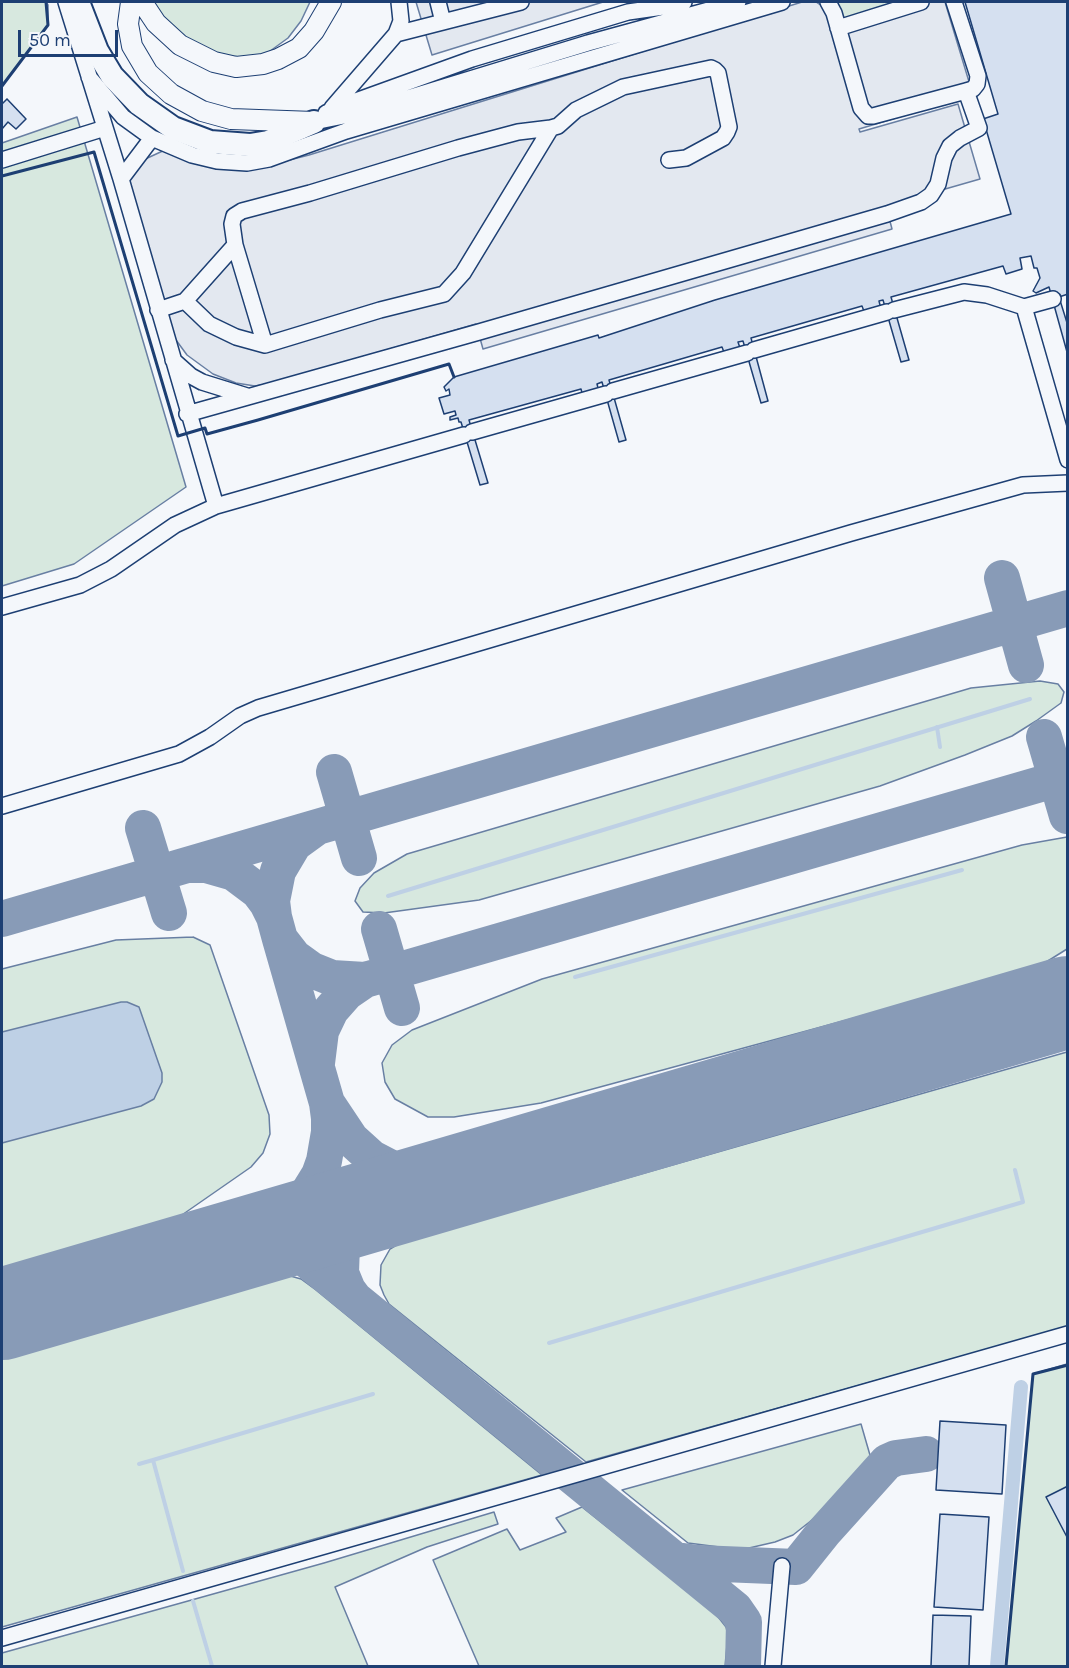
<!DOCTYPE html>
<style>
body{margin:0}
#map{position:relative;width:1069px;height:1668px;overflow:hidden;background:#f4f7fb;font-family:Karla,sans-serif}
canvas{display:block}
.frame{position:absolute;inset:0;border:3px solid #1d3f73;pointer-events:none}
.scale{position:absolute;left:18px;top:30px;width:100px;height:27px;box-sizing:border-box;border:3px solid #1d3f73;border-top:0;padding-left:8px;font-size:18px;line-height:21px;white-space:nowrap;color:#1d3f73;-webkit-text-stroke:4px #f4f7fb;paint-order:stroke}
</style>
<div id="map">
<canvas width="1069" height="1668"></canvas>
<div class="frame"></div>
<div class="scale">50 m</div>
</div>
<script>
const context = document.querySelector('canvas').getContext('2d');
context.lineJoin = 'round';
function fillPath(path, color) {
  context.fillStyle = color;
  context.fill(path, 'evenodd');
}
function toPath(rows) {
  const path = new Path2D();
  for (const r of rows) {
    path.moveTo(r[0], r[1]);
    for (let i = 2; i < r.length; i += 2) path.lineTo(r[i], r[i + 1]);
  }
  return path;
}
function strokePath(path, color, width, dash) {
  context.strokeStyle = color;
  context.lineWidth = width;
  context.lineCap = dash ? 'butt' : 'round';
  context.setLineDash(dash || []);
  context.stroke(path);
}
const green = toPath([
 [2,2,46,2,48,5,48,25,2,86,2,2],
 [151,2,310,2,301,21,288,38,266,54,247,58,219,57,179,37,151,2],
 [837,2,908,2,844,23,837,2],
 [77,117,186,487,74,564,2,586,2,143,77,117],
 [1040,681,1058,684,1064,692,1061,703,1036,721,1012,736,965,755,880,786,479,900,384,913,363,912,355,901,360,888,374,873,407,854,971,688,1040,681],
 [1067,837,1067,949,1035,969,541,1103,454,1117,428,1117,395,1099,385,1082,382,1063,392,1045,412,1030,542,979,1022,845,1067,837],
 [193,937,210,945,269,1115,270,1134,263,1153,251,1167,179,1217,2,1268,2,969,116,940,193,937],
 [1067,1052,1067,1327,586,1462,389,1304,384,1295,380,1285,381,1265,390,1249,400,1243,1067,1052],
 [287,1275,301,1279,316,1290,542,1475,2,1627,2,1359,287,1275],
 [1067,1364,1067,1666,1006,1666,1033,1374,1067,1364],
 [861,1424,874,1469,858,1478,836,1501,793,1535,775,1542,749,1548,727,1548,688,1543,622,1490,861,1424],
 [582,1507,715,1613,726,1627,728,1635,725,1666,479,1666,433,1560,507,1529,520,1550,566,1532,556,1518,582,1507],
 [494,1512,498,1524,427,1547,335,1587,368,1666,2,1666,2,1653,324,1563,494,1512]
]);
fillPath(green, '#d7e8df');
strokePath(green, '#687fa3', 1.5);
const parking = toPath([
 [416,2,603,2,432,55,416,2],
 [802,2,816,2,825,8,832,27,913,2,945,2,973,95,859,129,860,132,958,104,980,179,886,206,892,229,483,349,476,324,273,383,255,386,236,383,213,374,187,355,165,325,129,181,132,169,141,161,167,149,262,167,309,155,802,2]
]);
fillPath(parking, '#e3e8f0');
strokePath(parking, '#687fa3', 1.5);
const water = toPath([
 [121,1002,127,1002,139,1007,162,1073,162,1082,154,1099,141,1106,2,1143,2,1032,121,1002]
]);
fillPath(water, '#bed0e5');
strokePath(water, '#687fa3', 1.5);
strokePath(toPath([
 [937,727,940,747],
 [388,896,1030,699],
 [575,977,962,870],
 [549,1343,1023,1202,1015,1170],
 [153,1460,373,1394],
 [139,1464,153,1460,183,1571],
 [193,1601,212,1666]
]), '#bed0e5', 4);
strokePath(toPath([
 [997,1666,1021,1387]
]), '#bed0e5', 14);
strokePath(toPath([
 [1002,578,1026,665],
 [1044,737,1067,816],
 [334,772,359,858],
 [143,828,169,913],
 [192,865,206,865,234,873,258,891,267,903,274,917,280,939,327,1103,329,1118,329,1132,324,1161,319,1175,303,1201,283,1222,271,1230,258,1237,230,1247],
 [274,917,272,901,278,871,294,844,316,828],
 [2,919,1068,608],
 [379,929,402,1008],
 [280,939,294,957,312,970,332,978,365,980,1068,776],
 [317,1063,321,1031,331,1010,346,993,365,980],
 [327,1103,351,1139,372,1158,397,1171,411,1176,439,1181,453,1181],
 [255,1240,274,1240,292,1248,735,1609,744,1622,743,1666],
 [354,1298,348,1290,341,1273,342,1244,350,1227,362,1212,370,1207],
 [676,1560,698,1563,796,1567,824,1532,887,1462,896,1458,926,1454]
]), '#889bb7', 36);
strokePath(toPath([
 [2,1314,1068,1002]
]), '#889bb7', 92);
const building = toPath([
 [965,2,1068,2,1068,294,1059,297,1068,326,1067,352,1049,287,1036,293,1033,291,1040,278,1037,268,1034,268,1031,256,1020,258,1022,269,1006,274,1003,266,891,297,909,360,901,362,883,300,879,301,881,309,865,314,862,306,751,338,768,401,761,403,743,341,738,342,741,351,725,355,722,347,609,380,626,440,619,442,602,382,597,384,599,392,583,397,581,389,469,420,488,483,480,485,461,422,459,422,458,418,450,420,450,417,456,415,455,411,444,414,439,398,450,395,449,389,446,391,444,387,454,377,598,335,599,338,715,300,1011,214,983,119,998,114,965,2],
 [7,99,26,119,16,129,8,122,2,129,2,104,7,99],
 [940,1421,1006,1425,1002,1494,936,1490,940,1421],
 [1068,1486,1068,1539,1046,1497,1068,1486],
 [940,1514,989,1517,983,1610,934,1607,940,1514],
 [933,1615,971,1616,969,1666,931,1666,933,1615]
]);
fillPath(building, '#d5e0f0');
strokePath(building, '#1d3f73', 1.5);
const minor = toPath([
 [66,2,121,179,216,506],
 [438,2,443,22],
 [954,2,978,76,977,84,973,89,966,91],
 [838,28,921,2],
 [396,34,521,2],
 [89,77,123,117,152,138,192,155,217,161,247,163,269,159,346,131,782,2],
 [332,108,396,34,401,21,399,2],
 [326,113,339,107,472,59,628,12,670,6,684,2],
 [314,122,359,113,588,43,738,2],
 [2,160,105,128],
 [121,179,152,138],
 [185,301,209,324,236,337,265,345,380,310,444,294,463,273,551,128],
 [1024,307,1068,460],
 [158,310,185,301,235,245],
 [894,310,964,292,987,295,1024,307,1053,299],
 [265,345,235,245,232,224,234,216,242,211,310,193,458,148,518,132,551,128,558,126,576,110,623,87,711,68,715,70,718,73,729,127,727,132,723,138,686,158,669,160],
 [754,350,887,312],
 [173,360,191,376,202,382,247,396],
 [613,391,747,353],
 [187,414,479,332,887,214,921,202,931,195,938,184,944,158,950,146,960,138,979,128,966,91,873,116,868,116,861,108,834,13,828,2],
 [472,432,606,394],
 [2,607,80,585,111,569,175,525,216,506,464,435],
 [2,806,179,754,210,737,240,716,258,708,851,533,1023,485,1068,483],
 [2,1638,1068,1334],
 [773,1666,782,1566]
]);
const major = toPath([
 [131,2,128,24,132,46,148,73,171,94,202,111,231,119,314,122],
 [142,2,156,23,180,45,214,62,236,67,263,64,278,59,299,48,314,31,331,2]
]);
const highway = toPath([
 [78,2,97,51,112,76,139,104,173,128,210,142,250,145,268,142,314,122]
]);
strokePath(minor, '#1d3f73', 18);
strokePath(major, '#1d3f73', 22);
strokePath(highway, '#1d3f73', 26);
strokePath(minor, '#f4f7fb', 15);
strokePath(major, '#f4f7fb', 20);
strokePath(highway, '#f4f7fb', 22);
strokePath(toPath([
 [2,86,48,25,46,2],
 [2,176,94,152,178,436,205,428,207,434,258,420,449,364,454,377],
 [1006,1666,1033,1374,1068,1365]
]), '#1d3f73', 3);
</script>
